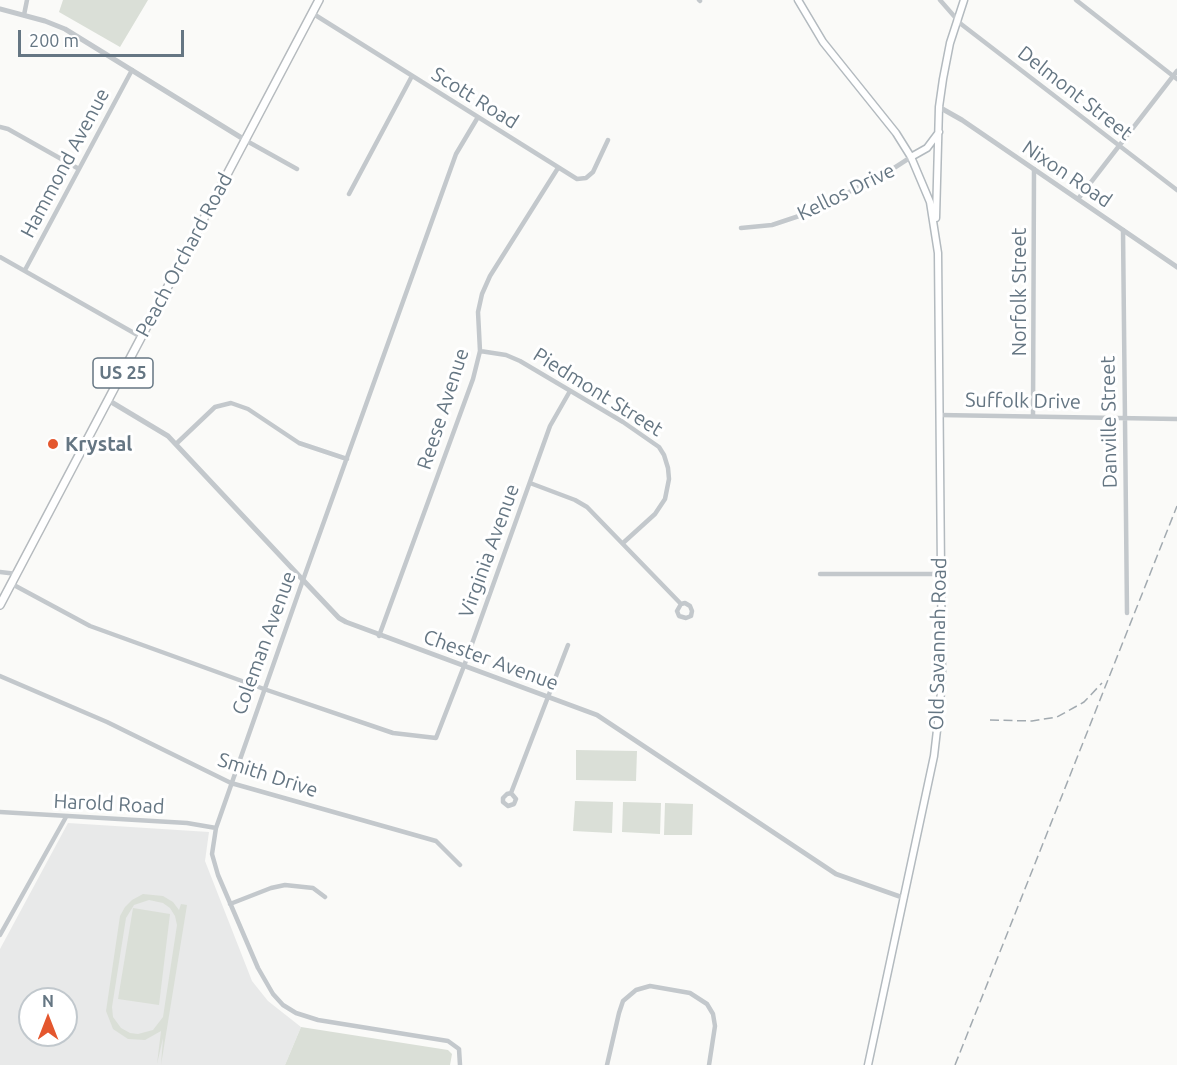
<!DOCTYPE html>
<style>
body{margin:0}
#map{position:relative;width:1177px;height:1065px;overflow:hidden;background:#fafaf8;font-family:Ubuntu,sans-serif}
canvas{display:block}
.north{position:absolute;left:18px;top:987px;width:60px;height:60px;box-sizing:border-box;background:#fff;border:2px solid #c1c8cd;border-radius:50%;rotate:0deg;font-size:16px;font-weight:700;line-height:24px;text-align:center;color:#657683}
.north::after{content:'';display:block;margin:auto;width:21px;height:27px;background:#e4572e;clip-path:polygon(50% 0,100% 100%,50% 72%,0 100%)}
.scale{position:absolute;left:18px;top:30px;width:166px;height:27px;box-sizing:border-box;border:3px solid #657683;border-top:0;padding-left:8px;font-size:18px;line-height:21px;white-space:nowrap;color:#657683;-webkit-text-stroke:4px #fff;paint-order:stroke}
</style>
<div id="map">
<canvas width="1177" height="1065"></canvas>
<div class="north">N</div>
<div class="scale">200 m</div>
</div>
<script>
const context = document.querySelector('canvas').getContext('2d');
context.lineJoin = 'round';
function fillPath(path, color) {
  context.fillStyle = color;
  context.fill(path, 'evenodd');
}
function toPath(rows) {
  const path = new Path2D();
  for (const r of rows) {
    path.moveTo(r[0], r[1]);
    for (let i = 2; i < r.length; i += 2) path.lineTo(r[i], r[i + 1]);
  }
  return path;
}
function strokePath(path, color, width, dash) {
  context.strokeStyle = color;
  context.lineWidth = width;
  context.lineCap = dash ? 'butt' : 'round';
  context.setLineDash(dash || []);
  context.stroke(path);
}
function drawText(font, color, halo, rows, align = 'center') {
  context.font = font + ' Ubuntu,sans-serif';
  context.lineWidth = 6;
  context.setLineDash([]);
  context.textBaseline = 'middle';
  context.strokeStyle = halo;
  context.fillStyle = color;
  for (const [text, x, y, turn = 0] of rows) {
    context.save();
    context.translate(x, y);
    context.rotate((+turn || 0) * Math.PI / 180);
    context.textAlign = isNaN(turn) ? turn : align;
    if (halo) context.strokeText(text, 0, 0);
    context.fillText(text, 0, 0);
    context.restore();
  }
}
fillPath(toPath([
 [68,823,209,832,205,861,252,981,268,1001,301,1027,285,1065,0,1065,0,949],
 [30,999,66,999,66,1035,30,1035]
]), '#e8e9e9');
fillPath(toPath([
 [63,0,148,0,120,47,59,12],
 [576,750,637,751,636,781,576,780],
 [575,801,613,802,612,833,573,831],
 [623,802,661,803,660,834,622,832],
 [665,803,693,804,692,835,664,835],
 [143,894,163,896,173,902,179,910,181,904,187,905,161,1065,163,1038,157,1064,161,1031,145,1040,128,1039,113,1029,106,1011,120,916,125,907,132,900],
 [149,900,163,903,170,908,175,916,177,925,163,1017,153,1030,138,1034,130,1033,121,1028,113,1017,112,1007,126,918,134,905],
 [133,908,170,914,159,1005,118,999],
 [301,1027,448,1050,452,1054,450,1065,285,1065]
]), '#dadfd7');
const secondary = toPath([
 [798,0,823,42,896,133,911,157,930,202,938,253,942,677,940,704,934,756,868,1065],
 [911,157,927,148,939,132],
 [936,218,939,107,943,79,950,43,964,0]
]);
const primary = toPath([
 [0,605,319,0]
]);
strokePath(secondary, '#b3babf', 9);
strokePath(primary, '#b5babe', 10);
strokePath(toPath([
 [699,0,700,1],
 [940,0,961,24,1177,190],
 [1076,0,1177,79],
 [312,13,577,179,586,178,593,172,608,140],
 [24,15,27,0],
 [0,127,8,129,79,169],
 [245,140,297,169],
 [349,194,412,76],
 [1078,199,1177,71],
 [741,228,772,225,811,212,891,170,911,157],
 [1123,230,1127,613],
 [0,257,141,337],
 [25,270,132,70],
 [480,351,506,355,520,361,623,422,659,447,664,455,668,468,669,479,665,499,655,514,623,543],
 [940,415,1177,419],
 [1033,416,1034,169],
 [176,444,215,407,231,403,248,409,299,443,347,459],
 [530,483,575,500,587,507,681,604,685,603,690,606,692,611,691,616,686,618,679,616,677,611,681,604],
 [0,572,17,574],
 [820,574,941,574],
 [12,584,90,626,264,689,393,733,436,738,464,666,550,426,570,391],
 [379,636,473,379,480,351,478,312,482,294,490,276,558,168],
 [0,676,107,722,231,783,436,841,460,865],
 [511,793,516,799,514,804,508,806,503,802,503,798,507,794,511,793,568,645],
 [0,812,187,823,216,828],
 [230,904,271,888,285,885,313,888,325,897],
 [0,935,66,817],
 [460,1065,459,1049,448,1041,318,1020,296,1013,283,1005,273,994,258,968,218,875,212,854,216,828,303,580,456,154,478,117],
 [607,1065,619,1013,623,1001,636,990,650,986,690,993,707,1004,713,1014,715,1026,709,1065]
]), '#c3c8cc', 4.5);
strokePath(toPath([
 [0,9,45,21,65,29,245,140],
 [939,107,962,120,1177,267],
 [108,400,168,436,303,580,339,618,346,622,597,715,836,874,904,898]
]), '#c3c8cc', 5);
strokePath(secondary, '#fff', 6);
strokePath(primary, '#fff', 7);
strokePath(toPath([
 [990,720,1032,721,1057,717,1084,702,1102,683],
 [955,1065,1177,506]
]), '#a2aab0', 1.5, [9, 4.5]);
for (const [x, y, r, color] of [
 [53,444,6,"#e4572e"]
]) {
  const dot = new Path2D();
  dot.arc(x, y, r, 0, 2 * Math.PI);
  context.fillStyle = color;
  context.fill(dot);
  strokePath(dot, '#fff', 2);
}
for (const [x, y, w] of [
 [123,373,60]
]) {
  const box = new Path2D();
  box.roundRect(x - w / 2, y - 15, w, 30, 4.5);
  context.fillStyle = '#fff';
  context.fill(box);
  strokePath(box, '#657683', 1.5);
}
drawText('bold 18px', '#657683', null, [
 ["US 25",123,373]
]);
drawText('20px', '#657683', '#fff', [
 ["Delmont Street",1075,93,38],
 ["Scott Road",475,98,32],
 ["Hammond Avenue",65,163,-62],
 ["Nixon Road",1067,174,34],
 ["Kellos Drive",846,192,-26],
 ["Peach Orchard Road",184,255,-62],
 ["Norfolk Street",1019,292,-90],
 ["Piedmont Street",598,392,32],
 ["Suffolk Drive",1023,401,1],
 ["Reese Avenue",443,409,-72],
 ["Danville Street",1109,422,-91],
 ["Virginia Avenue",489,551,-70],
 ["Coleman Avenue",264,643,-70],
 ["Old Savannah Road",938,644,-89],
 ["Chester Avenue",491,660,20],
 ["Smith Drive",268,775,18],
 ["Harold Road",109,804,3]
]);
drawText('bold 20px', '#657683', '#fff', [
 ["Krystal",65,444]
], 'left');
</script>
